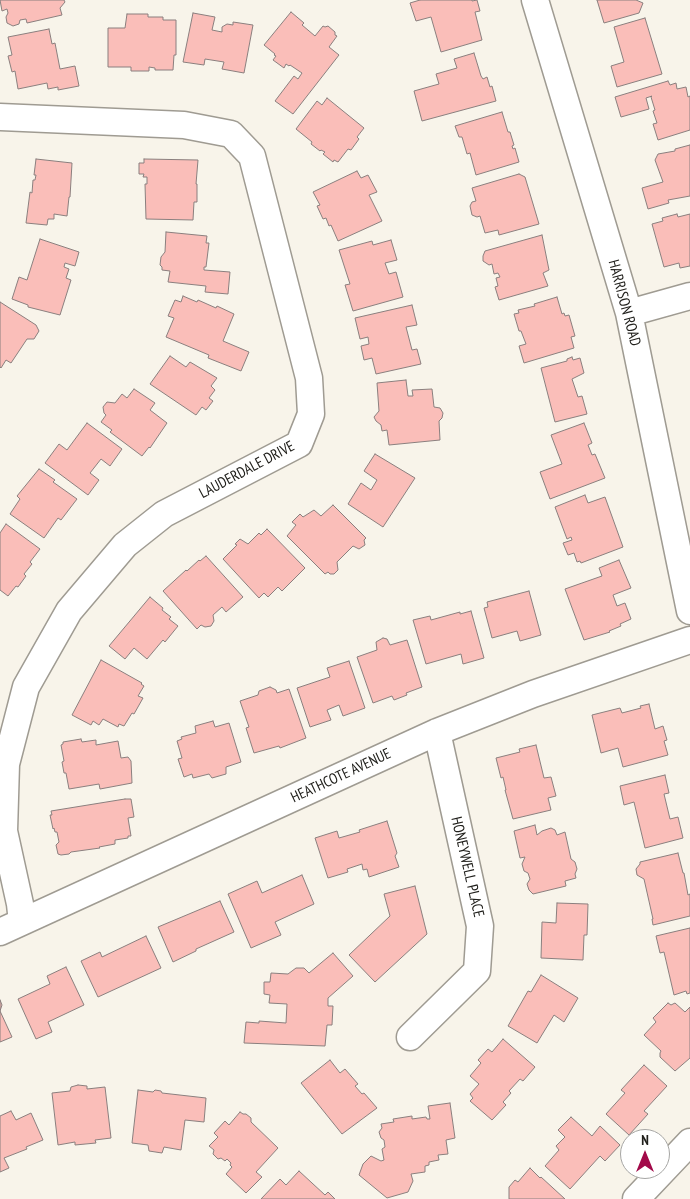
<!DOCTYPE html>
<style>
body{margin:0}
#map{position:relative;width:690px;height:1199px;overflow:hidden;background:#f8f4ea;font-family:"PT Sans Narrow",sans-serif}
canvas{display:block}
.north{position:absolute;left:620px;top:1129px;width:50px;height:50px;box-sizing:border-box;background:#fff;border:1px solid #a6a6a4;border-radius:50%;rotate:0deg;font-size:14px;font-weight:700;line-height:20px;text-align:center;color:#21201c}
.north::after{content:'';display:block;margin:auto;width:18px;height:22px;background:#a20a49;clip-path:polygon(50% 0,100% 100%,50% 72%,0 100%)}
</style>
<div id="map">
<canvas width="690" height="1199"></canvas>
<div class="north">N</div>
</div>
<script>
const context = document.querySelector('canvas').getContext('2d');
context.lineJoin = 'round';
function fillPath(path, color) {
  context.fillStyle = color;
  context.fill(path, 'evenodd');
}
function toPath(rows) {
  const path = new Path2D();
  for (const r of rows) {
    path.moveTo(r[0], r[1]);
    for (let i = 2; i < r.length; i += 2) path.lineTo(r[i], r[i + 1]);
  }
  return path;
}
function strokePath(path, color, width, dash) {
  context.strokeStyle = color;
  context.lineWidth = width;
  context.lineCap = dash ? 'butt' : 'round';
  context.setLineDash(dash || []);
  context.stroke(path);
}
function drawText(font, color, halo, rows, align = 'center') {
  context.font = font + ' "PT Sans Narrow",sans-serif';
  context.lineWidth = 4;
  context.setLineDash([]);
  context.textBaseline = 'middle';
  context.strokeStyle = halo;
  context.fillStyle = color;
  for (const [text, x, y, turn = 0] of rows) {
    context.save();
    context.translate(x, y);
    context.rotate((+turn || 0) * Math.PI / 180);
    context.textAlign = isNaN(turn) ? turn : align;
    if (halo) context.strokeText(text, 0, 0);
    context.fillText(text, 0, 0);
    context.restore();
  }
}
const building = toPath([
 [0,0,64,0,65,2,60,8,62,15,27,23,26,19,20,20,19,24,13,26,7,23,6,17,8,13,7,9,2,11,0,0],
 [420,0,472,0,472,1,477,0,480,11,475,12,482,40,441,52,431,17,416,21,410,3,420,0],
 [597,0,636,0,643,3,639,13,604,23,597,0],
 [291,12,304,23,302,25,315,36,323,26,325,27,328,26,335,32,335,35,337,36,329,47,339,55,293,114,275,101,294,76,298,79,302,73,290,65,289,66,286,64,284,68,273,60,276,56,274,55,275,54,264,45,291,12],
 [193,13,215,17,212,30,222,32,222,27,227,24,233,25,233,22,253,25,244,73,222,69,224,62,205,59,204,65,183,62,193,13],
 [127,14,148,14,148,17,163,17,163,20,176,20,176,55,174,55,173,70,155,70,155,68,149,67,149,71,131,71,131,67,108,67,108,28,125,28,127,14],
 [645,18,662,74,617,87,611,66,624,62,614,27,645,18],
 [49,29,52,44,55,43,60,69,75,66,79,86,58,90,58,87,48,89,47,83,18,89,15,71,12,72,8,56,12,55,8,37,49,29],
 [474,53,481,76,483,79,487,77,490,87,492,86,496,101,422,121,414,91,439,84,436,74,457,68,454,59,474,53],
 [668,81,670,85,676,83,677,89,686,87,688,97,690,96,690,130,658,140,653,124,657,123,653,111,655,110,651,97,652,96,646,98,649,109,621,117,615,97,668,81],
 [327,98,364,128,357,137,359,139,351,150,348,149,338,162,334,160,333,162,323,154,325,152,321,150,320,151,311,144,312,142,296,129,317,101,322,105,327,98],
 [502,112,508,132,510,132,514,145,512,146,513,149,515,148,519,162,476,175,470,153,467,154,462,137,459,137,455,126,502,112],
 [690,145,690,196,668,200,669,203,648,209,642,188,663,182,655,160,658,154,675,151,675,149,690,145],
 [36,159,72,163,70,197,69,197,67,216,54,214,54,219,48,219,47,225,26,223,30,192,32,193,33,180,35,180,36,175,34,175,36,159],
 [144,159,198,160,196,184,197,184,197,202,194,202,193,220,146,219,145,184,147,184,147,177,143,177,144,174,139,174,139,163,144,163,144,159],
 [357,171,361,178,368,175,377,192,369,195,382,221,338,241,331,225,329,226,326,218,323,219,317,206,320,205,313,192,357,171],
 [519,174,525,177,539,224,499,235,498,230,485,233,480,216,477,217,472,215,470,206,472,202,476,201,472,188,519,174],
 [677,214,678,217,690,214,690,266,680,268,679,263,664,267,652,224,663,221,662,218,677,214],
 [166,232,207,236,206,243,209,243,206,267,204,267,204,270,230,272,228,294,205,292,206,286,168,282,170,271,162,270,162,267,160,265,161,257,165,252,166,232],
 [542,235,549,270,543,273,548,286,499,300,495,287,498,286,496,278,500,277,498,273,494,274,492,264,489,265,483,261,483,256,485,251,542,235],
 [40,239,79,252,75,266,65,263,64,267,69,269,66,278,71,280,60,315,28,307,28,305,12,299,19,277,27,280,40,239],
 [391,240,397,260,385,263,389,274,396,272,403,297,353,311,345,285,350,284,339,250,372,241,373,245,391,240],
 [183,296,197,302,198,300,216,308,217,306,234,314,223,341,249,352,241,371,208,358,209,355,166,337,174,318,168,316,175,300,181,302,183,296],
 [557,297,562,314,564,313,565,316,569,315,575,336,571,337,574,348,524,363,519,346,526,344,521,331,519,331,514,314,519,313,518,310,535,306,534,304,557,297],
 [0,302,36,325,39,331,34,339,27,339,11,363,6,360,1,368,0,367,0,302],
 [412,305,417,325,406,327,412,350,417,349,421,364,376,374,372,358,364,360,361,346,369,344,368,337,360,339,355,318,412,305],
 [170,356,186,367,190,362,217,378,211,386,215,390,209,398,213,401,206,410,202,407,196,415,150,384,170,356],
 [572,357,573,360,580,358,584,373,572,379,578,397,582,396,587,414,555,422,541,368,567,361,567,359,572,357],
 [406,380,408,396,413,396,412,390,432,389,434,407,440,408,443,413,442,418,439,421,440,440,389,445,387,430,382,431,381,425,376,421,374,417,379,411,377,383,406,380],
 [134,389,155,403,150,410,167,423,150,448,149,447,142,456,110,432,112,430,101,422,106,415,104,413,103,407,107,402,115,403,122,394,127,398,134,389],
 [87,423,122,449,110,466,101,459,90,473,99,480,88,495,45,463,59,444,67,450,87,423],
 [584,423,592,443,588,445,592,455,595,454,605,478,550,499,540,472,562,464,551,435,584,423],
 [375,454,415,478,383,527,348,504,361,483,371,490,377,480,364,471,375,454],
 [39,469,55,480,53,482,77,499,61,520,58,518,44,538,10,514,20,499,17,496,39,469],
 [585,495,588,503,605,497,623,547,581,563,580,561,577,562,574,553,568,555,563,543,572,540,571,537,567,539,555,507,585,495],
 [333,505,366,538,364,540,365,545,359,549,353,546,337,562,338,570,334,574,330,574,328,572,325,574,287,536,296,525,292,522,300,514,303,517,314,510,321,516,333,505],
 [6,524,40,549,30,562,32,564,24,574,26,576,18,587,16,586,8,596,0,590,0,533,6,524],
 [267,529,305,568,282,591,278,587,268,597,264,593,259,598,223,559,237,545,235,544,240,539,248,544,259,533,261,535,267,529],
 [206,556,243,597,226,612,222,607,213,615,214,621,211,626,205,627,201,625,197,629,163,591,186,570,187,571,199,560,200,561,206,556],
 [619,560,631,588,613,595,617,606,625,603,631,619,620,624,621,626,609,631,610,632,584,640,565,589,602,576,599,568,619,560],
 [529,591,541,635,520,641,517,631,492,638,484,608,488,607,487,602,529,591],
 [150,597,163,608,162,610,171,617,169,619,178,626,165,642,163,640,147,659,134,648,125,659,109,646,150,597],
 [471,611,484,658,463,664,461,654,426,664,413,620,430,616,431,620,460,612,460,614,471,611],
 [383,638,387,639,390,645,407,640,422,687,406,693,407,695,394,700,392,696,373,703,357,657,377,650,376,642,383,638],
 [101,660,142,683,141,684,144,686,138,696,143,698,134,714,132,713,124,726,119,724,118,727,103,719,99,725,93,721,91,725,72,715,101,660],
 [349,661,365,708,343,716,339,705,327,710,331,720,310,727,297,688,330,677,327,668,349,661],
 [270,687,276,690,277,693,289,689,306,738,280,748,279,746,254,753,246,728,249,727,240,701,258,695,259,691,270,687],
 [649,704,655,729,663,726,667,740,664,741,668,755,623,767,618,748,601,753,592,715,620,708,622,713,641,708,640,706,649,704],
 [213,721,215,727,229,723,241,762,226,767,226,774,212,778,209,774,193,778,192,774,184,777,178,759,182,758,177,741,182,739,181,737,196,733,195,726,213,721],
 [81,739,82,742,96,740,96,745,118,741,121,758,128,757,131,761,132,783,100,789,99,784,69,789,66,773,64,773,62,762,64,761,61,745,63,744,63,742,81,739],
 [536,745,544,778,551,777,556,796,548,798,551,810,513,819,505,790,506,790,503,777,501,778,496,758,520,752,519,749,536,745],
 [665,775,669,793,664,794,670,819,678,817,683,838,645,848,634,802,624,805,620,786,665,775],
 [125,799,131,799,134,817,128,818,131,836,128,836,128,838,115,840,115,844,99,847,100,848,71,852,69,854,61,855,58,854,56,845,59,842,57,832,55,832,54,828,53,829,50,815,52,815,51,811,125,799],
 [387,821,397,853,395,856,399,867,369,877,367,869,363,870,362,864,347,869,348,872,328,878,315,838,337,831,339,838,360,832,359,830,387,821],
 [535,825,537,835,542,831,551,828,555,830,557,835,565,832,571,859,575,862,577,869,575,874,576,878,565,881,566,886,533,894,529,890,527,884,530,879,528,873,524,871,522,864,525,857,520,858,514,831,535,825],
 [678,853,683,873,684,873,688,895,690,894,690,916,653,925,652,919,653,919,644,879,637,875,636,869,640,864,640,862,678,853],
 [302,875,314,904,275,922,281,935,251,948,228,894,257,881,262,893,302,875],
 [415,886,427,934,375,982,349,955,390,916,384,894,415,886],
 [220,901,234,932,196,949,196,951,173,962,158,927,220,901],
 [557,903,588,904,587,935,584,935,583,960,541,958,542,922,556,923,557,903],
 [690,928,690,993,687,994,686,991,674,995,664,952,660,953,656,936,690,928],
 [146,936,161,968,98,997,81,961,100,952,102,957,146,936],
 [333,953,353,976,328,998,328,1006,333,1006,332,1025,327,1025,325,1046,244,1043,246,1022,259,1023,259,1021,286,1023,287,1004,269,1003,270,995,264,994,264,982,270,982,271,973,288,974,296,968,304,968,309,973,333,953],
 [66,967,84,1005,48,1022,52,1032,36,1039,18,999,50,984,47,976,66,967],
 [541,975,578,998,564,1022,554,1015,537,1043,508,1026,528,991,531,992,541,975],
 [0,1000,2,1005,0,1011,12,1037,0,1042,0,1000],
 [668,1003,671,1005,675,1003,685,1012,690,1007,690,1058,675,1071,660,1057,660,1053,661,1051,644,1035,656,1022,653,1018,668,1003],
 [503,1039,535,1067,523,1081,520,1079,509,1091,511,1093,503,1102,506,1105,492,1120,470,1101,473,1098,470,1094,479,1084,470,1076,481,1063,478,1060,488,1049,492,1052,503,1039],
 [330,1060,340,1073,345,1069,358,1084,355,1086,362,1094,364,1093,377,1108,342,1134,301,1083,330,1060],
 [644,1065,667,1086,644,1111,648,1114,629,1135,606,1114,625,1093,621,1090,644,1065],
 [78,1085,87,1086,87,1089,105,1087,111,1138,95,1140,96,1143,75,1145,75,1142,58,1145,52,1093,70,1091,71,1087,78,1085],
 [138,1090,153,1092,155,1090,161,1091,162,1093,206,1098,204,1122,185,1120,181,1150,164,1147,162,1153,149,1151,148,1145,132,1143,138,1090],
 [450,1103,455,1138,446,1140,448,1154,438,1155,439,1160,429,1162,429,1165,425,1166,425,1172,411,1174,413,1181,408,1192,387,1198,359,1175,363,1164,371,1156,381,1161,384,1160,382,1149,385,1147,384,1140,381,1138,379,1132,382,1128,381,1124,394,1122,393,1119,412,1116,412,1119,426,1117,427,1119,430,1119,428,1106,450,1103],
 [11,1111,16,1120,31,1113,43,1140,26,1147,27,1149,4,1158,9,1168,0,1172,0,1116,11,1111],
 [240,1112,243,1114,246,1114,251,1118,251,1122,278,1148,256,1172,262,1177,246,1193,226,1174,232,1167,230,1165,231,1163,227,1159,225,1161,221,1158,218,1159,213,1154,214,1150,209,1146,218,1137,214,1133,225,1121,229,1125,240,1112],
 [571,1117,592,1136,600,1126,620,1145,605,1161,600,1156,570,1189,545,1166,559,1150,556,1146,565,1137,558,1130,571,1117],
 [530,1168,540,1178,541,1177,565,1199,509,1199,509,1187,515,1180,518,1182,530,1168],
 [299,1171,325,1195,328,1192,335,1199,261,1199,280,1179,286,1185,299,1171]
]);
fillPath(building, '#fabeb9');
strokePath(building, '#8a7f7e', 1);
const minor = toPath([
 [535,0,629,313,690,611],
 [0,117,184,125,231,134,252,156,309,378,311,414,299,444,164,514,125,545,69,611,26,687,6,764,4,831,20,904,22,922],
 [629,313,690,296],
 [0,932,437,732,533,694,690,640],
 [410,1037,477,971,480,926,437,732],
 [636,1199,690,1142]
]);
strokePath(minor, '#9f9b92', 29);
strokePath(minor, '#fff', 26);
drawText('15px', '#21201c', '#fff', [
 ["HARRISON ROAD",624,303,75],
 ["LAUDERDALE DRIVE",247,470,-28],
 ["HEATHCOTE AVENUE",341,776,-25],
 ["HONEYWELL PLACE",467,867,77]
]);
</script>
